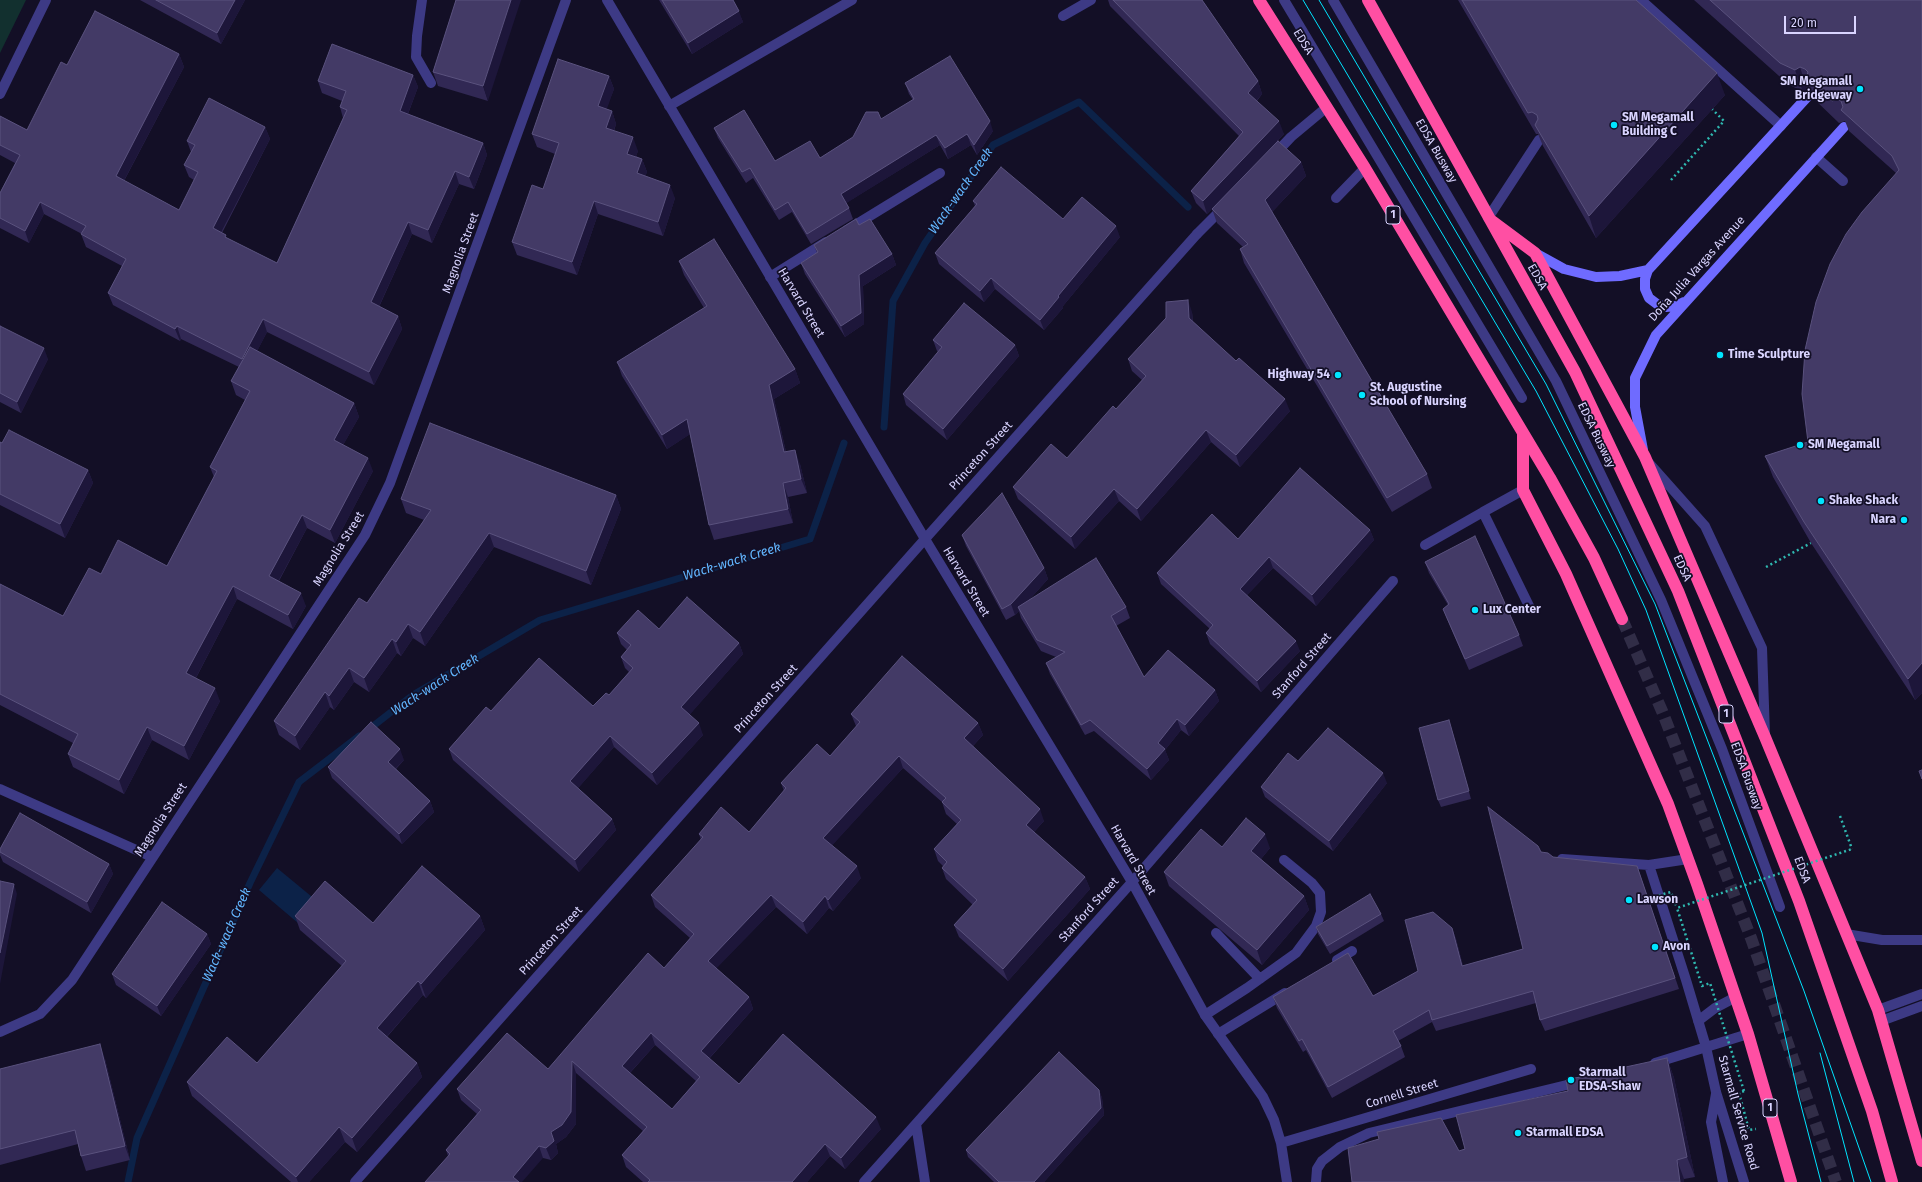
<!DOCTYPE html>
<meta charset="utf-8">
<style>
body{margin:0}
#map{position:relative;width:1922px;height:1182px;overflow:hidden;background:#130f26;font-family:"Fira Sans",sans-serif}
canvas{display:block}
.scale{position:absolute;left:1784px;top:16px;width:72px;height:18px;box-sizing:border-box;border:2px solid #d9d4ff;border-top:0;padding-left:5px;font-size:12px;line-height:14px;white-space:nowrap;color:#d9d4ff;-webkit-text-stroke:3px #130f26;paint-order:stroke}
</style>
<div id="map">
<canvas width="1922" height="1182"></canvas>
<div class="scale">20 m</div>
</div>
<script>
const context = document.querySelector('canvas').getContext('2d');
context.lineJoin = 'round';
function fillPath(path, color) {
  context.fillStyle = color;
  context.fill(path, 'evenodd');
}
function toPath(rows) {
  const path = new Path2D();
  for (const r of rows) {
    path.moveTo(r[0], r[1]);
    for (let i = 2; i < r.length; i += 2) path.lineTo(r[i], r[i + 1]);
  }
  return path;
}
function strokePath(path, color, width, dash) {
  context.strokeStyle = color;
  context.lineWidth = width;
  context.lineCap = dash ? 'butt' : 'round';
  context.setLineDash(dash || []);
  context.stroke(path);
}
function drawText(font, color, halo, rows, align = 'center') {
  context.font = font + ' "Fira Sans",sans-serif';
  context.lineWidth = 3.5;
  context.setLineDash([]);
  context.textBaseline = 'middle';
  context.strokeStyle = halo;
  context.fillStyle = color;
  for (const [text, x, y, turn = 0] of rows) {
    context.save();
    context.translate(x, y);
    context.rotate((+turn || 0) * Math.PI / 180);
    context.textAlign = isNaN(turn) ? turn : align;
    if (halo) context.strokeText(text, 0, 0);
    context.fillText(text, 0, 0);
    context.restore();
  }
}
fillPath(toPath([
 [0,0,26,0,0,53]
]), '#12302f');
fillPath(toPath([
 [277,868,317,901,298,923,259,890]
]), '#0c2248');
strokePath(toPath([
 [884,427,893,301,925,243,993,145,1079,102,1188,207],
 [368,730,413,695,540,620,810,539,844,443],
 [128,1182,137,1138,250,883,299,782,359,736]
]), '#0c2248', 7);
strokePath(toPath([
 [1622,619,1662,711,1751,938,1836,1182]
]), '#312d47', 12, [12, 6]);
strokePath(toPath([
 [1671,180,1724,121,1712,109],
 [1766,567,1811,543],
 [1840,816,1852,849],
 [1744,1091,1739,1093,1749,1130,1756,1129]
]), '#2fb8b0', 2.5, [2, 3]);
strokePath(toPath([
 [422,0,417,36,416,57,431,83],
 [1284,0,1522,398],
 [1333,0,1556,381,1661,600,1722,749,1780,907],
 [1641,0,1781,126],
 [1063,16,1091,0],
 [669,106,852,0],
 [1274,155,1291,137,1327,107],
 [1816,157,1843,181],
 [1336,198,1365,168],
 [1488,218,1539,140],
 [847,230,940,173],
 [1197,234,1224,207],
 [770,277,826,242],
 [1649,463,1705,526,1762,648,1765,735],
 [1523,490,1483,512,1530,608],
 [1425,545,1483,512],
 [0,789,152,857],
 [1562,859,1649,865,1686,980,1706,1047,1716,1092,1744,1182],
 [1649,865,1688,859],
 [1216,933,1260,979],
 [1846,934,1882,940,1922,940],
 [1337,960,1352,951],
 [1878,1010,1922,994],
 [1205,1015,1247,988,1296,953,1316,926,1321,912,1320,893,1312,883,1284,860],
 [1698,1021,1715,1008,1736,997],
 [1881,1021,1922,1006],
 [1218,1034,1285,993],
 [1655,1063,1748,1034],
 [1716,1094,1711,1122,1723,1182],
 [1316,1182,1317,1169,1322,1161,1340,1147,1369,1133,1579,1082]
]), '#3d3a85', 10);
strokePath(toPath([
 [607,0,925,539,1132,882,1205,1015,1263,1097,1274,1120,1281,1143,1287,1182],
 [0,94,46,0],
 [0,1032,40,1014,72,980,365,535,390,483,566,0],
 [916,1124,925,1182],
 [1281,1143,1531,1069],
 [355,1182,925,539,1197,234],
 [864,1182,1132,882,1393,581]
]), '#3d3a85', 10);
strokePath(toPath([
 [1535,253,1564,269,1596,277,1620,276,1648,270,1809,95],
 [1648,270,1645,279,1645,289,1649,298,1657,304,1666,307,1676,306,1684,302],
 [1643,450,1635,407,1635,378,1656,335,1844,127]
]), '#6f6bff', 10);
strokePath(toPath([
 [1259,0,1365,168,1550,478,1594,558,1622,619],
 [1368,0,1575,372,1678,591,1799,901,1872,1111,1892,1182],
 [1492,221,1535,253,1645,457,1765,737,1878,1010,1922,1161],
 [1523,433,1523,490,1566,574,1668,804,1697,884,1748,1034,1791,1182]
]), '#ff4fa3', 12);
strokePath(toPath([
 [1303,0,1536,391,1618,549,1646,610,1762,933,1798,1094,1821,1182],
 [1319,0,1546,384,1655,604,1804,991,1871,1182],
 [1820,1053,1854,1182]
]), '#00e5ff', 1);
strokePath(toPath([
 [1649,898,1671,892,1677,908],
 [1744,1091,1710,983,1702,986,1677,908,1852,849]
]), '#2fb8b0', 2.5, [2, 3]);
fillPath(toPath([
 [140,0,245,0,221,44],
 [456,0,488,101,438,86,433,72],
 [659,0,733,0,743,22,692,54],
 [1108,0,1202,0,1258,81,1262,94,1257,101,1284,134,1207,214,1196,203,1191,191,1239,136,1110,6],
 [1458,0,1636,0,1725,95,1596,238,1543,146,1538,134,1536,134],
 [1694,0,1922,0,1922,693,1915,700,1811,543,1773,477,1765,456,1808,442,1896,173,1849,131,1845,121,1839,123,1814,99,1810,89,1807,89,1803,92,1788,84],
 [179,54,184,67,124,181,179,210,194,180,189,177,184,165,191,152,187,141,265,127,270,139,222,233,227,238,277,263,343,118,340,107,342,101,322,93,318,81,413,75,418,87,408,114,483,143,487,155,474,189,459,184,432,243,412,234,379,307,398,316,402,329,374,385,267,332,257,351,354,403,359,417,343,445,373,471,335,543,307,528,279,581,306,606,293,629,237,599,196,678,220,701,189,760,152,740,124,794,73,767,68,754,73,743,0,705,0,584,63,616,101,574,167,566,214,477,210,467,245,400,236,395,231,381,239,367,181,339,180,341,113,305,108,293,122,266,86,247,81,234,82,234,44,214,29,243,0,228,0,193,15,163,0,155,0,116,27,130,67,65],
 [609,76,614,89,606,109,612,111,616,124,614,131,638,151,636,156,642,159,647,172,645,176,675,198,663,236,598,214,577,275,517,255,512,242,543,189,555,154,537,147,532,134],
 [905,83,993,131,977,155,971,145,948,159,940,145,846,203,849,208,853,219,811,244,792,212,779,220,753,178,746,183,718,138,714,128,775,161,820,158,913,100,909,94],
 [1301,162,1306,176,1272,212,1427,474,1432,488,1392,512,1244,263,1240,249,1243,247,1217,223,1212,209],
 [973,201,1063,219,1120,237,1063,306,1063,308,1044,330,995,289,984,302,939,264,935,253,975,206],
 [859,225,892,254,896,265,863,286,864,324,845,337,805,274,801,263,817,253,814,245],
 [679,261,795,369,800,383,774,399,786,452,800,464,807,493,788,497,793,523,714,540,709,525,690,434,667,449,622,376,617,362,704,308,684,275],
 [1192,312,1193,322,1290,411,1240,467,1211,442,1141,521,1119,501,1075,549,1018,499,1013,487,1067,458,1116,409,1142,380,1132,371,1128,359],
 [0,326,48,359,21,413,0,402],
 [933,340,1015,345,1019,356,947,440,906,405,903,394,938,352,937,351],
 [0,442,88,470,93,483,65,538,0,505],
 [616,495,621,509,591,585,494,547,425,646,413,638,401,656,397,653,369,692,354,682,334,710,330,707,300,750,279,735,274,721,367,603,424,520,406,513,401,499],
 [1370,530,1374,540,1316,606,1273,568,1247,595,1300,651,1261,692,1210,644,1206,633,1210,629,1161,584,1157,573,1238,539],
 [962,535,1044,568,1048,579,1030,599,1126,607,1130,618,1116,626,1144,677,1215,690,1219,701,1189,736,1181,730,1165,750,1169,760,1151,780,1094,731,1085,735,1050,674,1046,663,1056,657,1041,651,1021,618,1019,611,1015,615,1006,620,966,546],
 [1425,562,1519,635,1523,646,1469,670,1447,619,1443,609,1448,605,1429,573],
 [659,629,739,643,743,654,689,715,703,735,657,785,614,747,578,788,612,819,616,830,579,872,453,760,449,749,491,711,593,706,609,695,629,672,625,668,621,657,627,650,621,644,617,633],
 [851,714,978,723,983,735,973,746,1044,821,1034,832,1085,877,1090,889,1008,981,959,937,954,925,973,905,946,879,942,868,943,866,938,861,934,849,957,824,946,814,942,802,903,768,832,845,861,878,833,911,829,908,807,934,776,907,716,968,749,997,753,1009,709,1059,739,1084,881,1129,845,1169,830,1156,807,1182,643,1182,626,1167,622,1155,643,1131,576,1073,576,1124,566,1137,556,1144,558,1153,551,1160,543,1158,448,1156,446,1150,477,1114,461,1100,457,1089,548,1069,664,968,690,938,655,907,651,895,701,840,699,834,749,832,784,791,781,783,830,756,856,727,856,726],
 [655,1045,696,1081,672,1109,630,1073],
 [1451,727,1471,799,1441,807,1438,800],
 [404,760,396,769,430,801,434,812,402,844,332,778,328,767],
 [1298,761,1387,783,1333,851,1265,797,1261,787],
 [1222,847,1270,848,1261,859,1304,896,1309,910,1262,965,1169,886,1164,872],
 [0,849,109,864,113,874,91,913,3,862,0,855],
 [1541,852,1553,857,1637,866,1679,989,1545,1031,1540,1020,1536,1003,1436,1031,1432,1022,1398,1041,1401,1046,1405,1057,1332,1098,1306,1050,1303,1052,1277,1008,1273,997,1373,996,1418,971,1452,928,1456,939,1463,966,1523,949],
 [1381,914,1384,921,1330,954,1318,934,1316,927],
 [295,916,373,923,480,916,485,930,426,998,423,995,387,1037,417,1063,422,1077,357,1152,345,1142,309,1182,291,1182,192,1096,187,1082,257,1063,342,966,300,930],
 [207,934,211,944,161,1016,116,985,112,974],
 [1667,1058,1674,1078,1695,1177,1684,1179,1352,1182,1379,1139,1377,1132,1459,1151,1465,1149,1568,1091],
 [105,1059,130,1160,86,1171,81,1156,78,1144,0,1165,0,1069],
 [1099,1090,1102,1098,1104,1115,1044,1182,994,1182,968,1157,966,1150]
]), '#312854');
fillPath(toPath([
 [235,0,245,0,221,44,217,33],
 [511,0,521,0,488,101,483,86],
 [739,11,743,22,692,54,688,43],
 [179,54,184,67,120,188,116,176],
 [1800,67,1807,89,1803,92,1795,70],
 [1717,73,1725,95,1596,238,1589,216],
 [413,75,418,87,404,124,400,111],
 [609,76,614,89,603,120,598,106],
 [1258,81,1262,94,1252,106,1248,93],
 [612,111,616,124,610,141,606,128],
 [990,121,993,131,977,155,974,145],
 [1279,121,1284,134,1207,214,1203,201],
 [265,127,270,139,217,240,213,228],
 [967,134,971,145,948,159,945,148],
 [936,135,940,145,845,204,841,194],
 [633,137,638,151,632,167,627,154],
 [483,143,487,155,474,189,469,177],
 [642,159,647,172,642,186,637,173],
 [1301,162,1306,176,1270,214,1265,200],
 [455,171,459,184,432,243,428,230],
 [670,185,675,198,663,236,658,222],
 [594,201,598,214,577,275,572,262],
 [40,202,44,214,29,243,25,231],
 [408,222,412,234,375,315,371,302],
 [1116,226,1120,237,1063,306,1063,308,1044,330,1040,320,1058,296],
 [892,254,896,265,863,286,864,324,845,337,841,326,859,275],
 [991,278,995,289,984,302,980,291],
 [1188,300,1192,312,1193,330,1189,318],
 [398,316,402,329,374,385,369,372],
 [263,319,267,332,247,371,242,359],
 [177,326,181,339,180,341,175,329],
 [1015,345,1019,356,947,440,943,429],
 [44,348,48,359,21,413,17,402],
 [795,369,800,383,774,399,789,466,784,452,769,385],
 [1285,399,1290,411,1240,467,1236,455],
 [354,403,359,417,338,454,334,440],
 [687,419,692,433,667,449,662,435],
 [1206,430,1211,442,1141,521,1137,509],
 [795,450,800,464,807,493,801,479],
 [368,458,373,471,335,543,330,530],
 [88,470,93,483,65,538,60,524],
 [783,483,788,497,793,523,788,509],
 [1114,489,1119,501,1075,549,1071,537],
 [616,495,621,509,591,585,586,571],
 [302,515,307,528,274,589,269,576],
 [1370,530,1374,540,1316,606,1312,595],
 [489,533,494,547,425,646,420,632],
 [1269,557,1273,568,1243,599,1240,589],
 [1044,568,1048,579,1020,610,1018,607,1019,611,1015,615,1011,604],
 [233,586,237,599,191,687,186,673],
 [301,593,306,606,293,629,288,615],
 [408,624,413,638,401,656,396,642],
 [392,639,397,653,369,692,364,678],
 [1296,641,1300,651,1261,692,1257,681],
 [739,643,743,654,686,719,681,707],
 [1922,663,1922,693,1915,700,1908,679],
 [349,668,354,682,334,710,329,696],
 [215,688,220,701,189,760,184,746],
 [1215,690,1219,701,1189,736,1185,725],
 [325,692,330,707,300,750,295,736],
 [1177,719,1181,730,1165,750,1169,760,1151,780,1147,769,1158,743],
 [699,723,703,735,657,785,652,773],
 [978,723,983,735,969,750,964,738],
 [147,727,152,740,124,794,119,780],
 [610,736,614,747,574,793,570,781],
 [400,749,404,760,392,772,388,762],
 [899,756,903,768,828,850,823,838],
 [1383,773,1387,783,1333,851,1329,841],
 [430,801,434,812,402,844,399,834],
 [1040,809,1044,821,1030,836,1026,825],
 [612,819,616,830,579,872,575,860],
 [1265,834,1270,848,1256,865,1251,851],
 [109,864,113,874,91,913,87,902],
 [857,866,861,878,833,911,828,900],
 [1085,877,1090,889,1008,981,1003,969],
 [14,884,17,894,0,984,0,953],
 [771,895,776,907,712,973,708,961],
 [825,896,829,908,807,934,803,922],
 [1304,896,1309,910,1262,965,1257,950],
 [480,916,485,930,426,998,421,984],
 [1452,928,1456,939,1466,977,1462,966],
 [207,934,211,944,161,1016,157,1006],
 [418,981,423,995,382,1042,377,1028],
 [749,997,753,1009,705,1063,701,1051],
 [651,1033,655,1045,626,1077,622,1066],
 [100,1044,105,1059,130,1160,125,1146],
 [1667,1058,1674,1078,1695,1177,1687,1157],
 [572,1061,576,1073,576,1124,566,1137,556,1144,558,1153,551,1160,546,1148],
 [417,1063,422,1077,357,1152,352,1138],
 [1099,1090,1102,1098,1104,1115,1044,1182,1034,1182],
 [876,1117,881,1129,845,1169,841,1158],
 [339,1127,345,1142,309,1182,298,1182,296,1177],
 [825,1144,830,1156,807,1182,792,1182],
 [539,1146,543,1158,522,1182,515,1182,513,1177],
 [1677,1160,1684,1179,1684,1182,1680,1182]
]), '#1d163a');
const building = toPath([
 [156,0,235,0,217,33,156,0],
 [456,0,511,0,483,86,433,72,456,0],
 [662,0,733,0,739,11,688,43,662,0],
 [1113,0,1202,0,1258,81,1248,93,1279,121,1203,201,1191,191,1243,132,1113,0],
 [1462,0,1636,0,1717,73,1589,216,1535,125,1538,119,1537,115,1532,112,1528,113,1462,0],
 [1710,0,1922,0,1922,663,1908,679,1804,522,1765,456,1808,442,1802,394,1805,350,1816,302,1830,264,1846,234,1862,212,1899,170,1892,156,1841,110,1843,107,1841,101,1837,99,1832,101,1806,78,1808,72,1805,69,1800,67,1795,70,1780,63,1710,0],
 [95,11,179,54,116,176,179,210,198,172,184,165,195,145,187,141,209,98,265,127,213,228,226,235,225,237,277,263,347,110,340,107,346,91,318,81,332,44,413,75,400,111,483,143,469,177,455,171,428,230,408,222,371,302,398,316,369,372,263,319,242,359,177,326,175,329,108,293,126,259,81,234,86,226,40,202,25,231,0,218,0,193,20,155,0,145,0,116,27,130,61,62,67,65,95,11],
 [950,56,990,121,974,145,967,134,945,148,936,135,841,194,849,208,807,234,788,202,775,210,750,168,742,172,714,128,744,110,775,161,810,141,820,158,853,137,866,112,878,112,881,119,914,99,905,83,950,56],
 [558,59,609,76,598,106,612,111,606,128,633,137,627,154,642,159,637,173,670,185,658,222,594,201,572,262,512,242,532,185,543,189,559,143,532,134,558,59],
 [1278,141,1301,162,1265,200,1427,474,1387,498,1240,249,1248,244,1212,209,1278,141],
 [1001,167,1063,219,1082,197,1116,226,1058,296,1059,297,1040,320,991,278,980,291,935,253,977,204,973,201,1001,167],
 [856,219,859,225,870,219,892,254,859,275,861,313,841,326,801,263,818,252,814,245,856,219],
 [714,239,795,369,769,385,784,452,795,450,801,479,783,483,788,509,709,525,687,419,662,435,617,362,707,306,679,261,714,239],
 [1188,300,1189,318,1236,361,1239,358,1285,399,1236,455,1206,430,1137,509,1114,489,1071,537,1013,487,1051,444,1067,458,1113,406,1116,409,1146,376,1128,359,1166,318,1166,302,1188,300],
 [964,303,1015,345,943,429,903,394,942,347,933,340,964,303],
 [0,326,44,348,17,402,0,393,0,326],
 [250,347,354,403,334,440,368,458,330,530,302,515,269,576,301,593,288,615,233,586,186,673,215,688,184,746,147,727,119,780,68,754,78,734,0,694,0,584,63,616,89,568,101,574,118,540,167,566,217,471,210,467,250,391,231,381,250,347],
 [430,423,616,495,586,571,489,533,420,632,408,624,396,642,392,639,364,678,349,668,329,696,325,692,295,736,274,721,359,598,367,603,431,510,401,499,430,423],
 [9,430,88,470,60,524,0,494,0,442,2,443,9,430],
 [1300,468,1370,530,1312,595,1269,557,1240,589,1296,641,1257,681,1206,633,1213,625,1157,573,1212,514,1238,539,1300,468],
 [1002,493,1044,568,1011,604,1002,609,962,535,1002,493],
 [1475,536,1519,635,1465,659,1443,609,1449,604,1425,562,1475,536],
 [1096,558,1126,607,1111,616,1144,677,1168,650,1215,690,1185,725,1177,719,1158,743,1165,749,1147,769,1090,720,1081,725,1046,663,1065,652,1037,640,1018,607,1096,558],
 [687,597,739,643,681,707,699,723,652,773,610,736,570,781,612,819,575,860,449,749,486,707,491,711,539,658,593,706,606,693,609,695,633,668,621,657,631,645,617,633,638,610,659,629,687,597],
 [902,656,978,723,964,738,1040,809,1026,825,1085,877,1003,969,954,925,977,900,942,868,947,862,934,849,961,820,942,802,946,798,899,756,823,838,857,866,828,900,825,896,803,922,771,895,708,961,749,997,701,1051,739,1084,783,1034,876,1117,841,1158,825,1144,792,1182,648,1182,650,1180,622,1155,647,1127,572,1061,571,1112,562,1125,551,1132,554,1141,546,1148,539,1146,513,1177,519,1182,425,1182,450,1154,446,1150,481,1110,457,1089,507,1033,548,1069,648,953,664,968,694,934,651,895,703,837,699,834,721,807,749,832,786,788,781,783,817,744,830,756,860,722,851,714,902,656],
 [651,1033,700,1077,672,1109,622,1066,651,1033],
 [1449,720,1469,791,1438,800,1419,728,1449,720],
 [371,722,400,749,388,762,430,801,399,834,328,767,371,722],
 [1328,728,1383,773,1329,841,1261,787,1288,753,1298,761,1328,728],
 [1922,770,1922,779,1919,771,1922,770],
 [1488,807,1538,846,1541,852,1548,853,1553,857,1637,866,1675,978,1540,1020,1533,991,1432,1020,1429,1010,1393,1031,1401,1046,1328,1087,1302,1039,1299,1041,1273,997,1348,953,1373,996,1418,971,1405,920,1433,912,1452,928,1462,966,1523,949,1488,807],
 [20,813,109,864,87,902,0,852,0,849,20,813],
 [1246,818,1265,834,1251,851,1304,896,1257,950,1164,872,1201,829,1222,847,1246,818],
 [422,866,480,916,421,984,418,981,377,1028,417,1063,352,1138,339,1127,296,1177,187,1082,227,1037,257,1063,346,961,295,916,325,881,373,923,422,866],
 [0,881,14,884,0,953,0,881],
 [1370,894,1381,914,1327,946,1316,927,1370,894],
 [162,902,207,934,157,1006,112,974,162,902],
 [100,1044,125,1146,81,1156,75,1130,0,1149,0,1069,100,1044],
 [1059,1052,1099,1090,1101,1108,1034,1182,999,1182,966,1150,1059,1052],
 [1667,1058,1687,1157,1677,1160,1680,1182,1352,1182,1348,1148,1379,1139,1377,1132,1441,1118,1459,1151,1465,1149,1456,1115,1568,1091,1566,1080,1667,1058]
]);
fillPath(building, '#433a66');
strokePath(building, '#5a527e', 1);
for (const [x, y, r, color] of [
 [1860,89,4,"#00e5ff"],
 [1614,125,4,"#00e5ff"],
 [1720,355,4,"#00e5ff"],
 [1338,375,4,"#00e5ff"],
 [1362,395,4,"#00e5ff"],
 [1800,445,4,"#00e5ff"],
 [1821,501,4,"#00e5ff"],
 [1904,520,4,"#00e5ff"],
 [1475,610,4,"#00e5ff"],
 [1629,900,4,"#00e5ff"],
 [1655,947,4,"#00e5ff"],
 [1571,1080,4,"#00e5ff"],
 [1518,1133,4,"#00e5ff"]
]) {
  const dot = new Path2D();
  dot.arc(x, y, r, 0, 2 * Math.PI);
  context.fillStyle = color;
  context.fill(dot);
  strokePath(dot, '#130f26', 1.5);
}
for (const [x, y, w] of [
 [1393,215,14],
 [1726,714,14],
 [1770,1108,14]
]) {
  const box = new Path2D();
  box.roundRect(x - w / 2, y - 9, w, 18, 3);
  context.fillStyle = '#130f26';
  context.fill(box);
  strokePath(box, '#d9d4ff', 1);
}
drawText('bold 11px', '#d9d4ff', null, [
 ["1",1393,215],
 ["1",1726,714],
 ["1",1770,1108]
]);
drawText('12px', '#d9d4ff', '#130f26', [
 ["EDSA",1303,42,58],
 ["EDSA Busway",1436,151,60],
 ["Magnolia Street",461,253,-70],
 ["Doña Julia Vargas Avenue",1697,269,-48],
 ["EDSA",1537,277,60],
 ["Harvard Street",801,303,59],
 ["EDSA Busway",1596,435,64],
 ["Princeton Street",981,456,-48],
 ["Magnolia Street",339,549,-58],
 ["EDSA",1682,568,65],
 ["Harvard Street",966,582,59],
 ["Stanford Street",1302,666,-49],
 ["Princeton Street",766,699,-48],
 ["EDSA Busway",1746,776,70],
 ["Magnolia Street",161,820,-57],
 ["Harvard Street",1133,860,60],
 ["EDSA",1802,870,69],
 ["Stanford Street",1089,910,-48],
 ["Princeton Street",551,941,-48],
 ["Cornell Street",1402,1094,-17],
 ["Starmall Service Road",1738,1113,74]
]);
drawText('bold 12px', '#d9d4ff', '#130f26', [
 ["SM Megamall",1852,82,"right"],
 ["Bridgeway",1852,96,"right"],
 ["SM Megamall",1622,118],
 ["Building C",1622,132],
 ["Time Sculpture",1728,355],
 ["Highway 54",1330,375,"right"],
 ["St. Augustine",1370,388],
 ["School of Nursing",1370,402],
 ["SM Megamall",1808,445],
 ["Shake Shack",1829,501],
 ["Nara",1896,520,"right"],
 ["Lux Center",1483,610],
 ["Lawson",1637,900],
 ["Avon",1663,947],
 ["Starmall",1579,1073],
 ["EDSA-Shaw",1579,1087],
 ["Starmall EDSA",1526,1133]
], 'left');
drawText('italic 13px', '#62b6ff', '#130f26', [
 ["Wack-wack Creek",961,191,-55],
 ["Wack-wack Creek",732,562,-17],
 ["Wack-wack Creek",435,685,-33],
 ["Wack-wack Creek",227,935,-66]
]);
</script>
